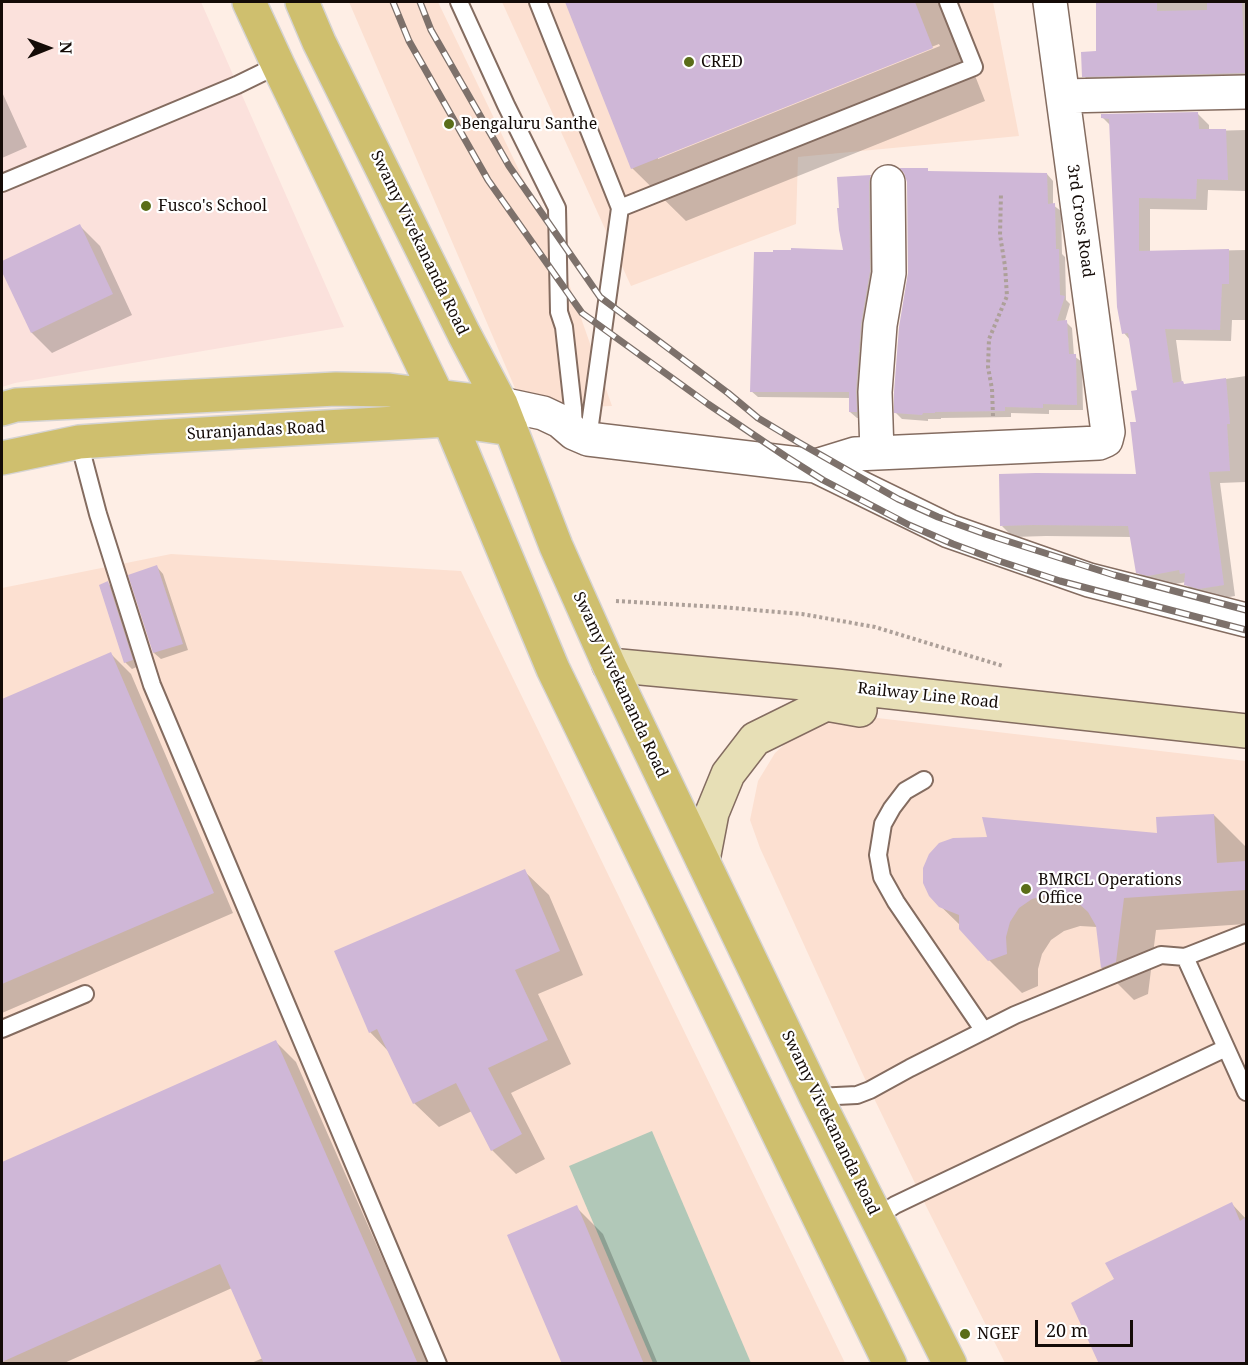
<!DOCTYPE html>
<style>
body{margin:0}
#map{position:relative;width:1248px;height:1365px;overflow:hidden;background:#feeee5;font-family:"Noto Serif",serif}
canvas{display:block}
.frame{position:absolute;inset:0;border:3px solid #140b07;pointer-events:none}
.north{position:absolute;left:18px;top:18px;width:60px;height:60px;-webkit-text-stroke:4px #fff;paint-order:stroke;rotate:89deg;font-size:16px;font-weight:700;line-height:24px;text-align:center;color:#140b07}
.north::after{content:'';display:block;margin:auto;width:21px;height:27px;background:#140b07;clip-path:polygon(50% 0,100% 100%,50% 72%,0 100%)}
.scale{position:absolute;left:1035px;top:1320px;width:98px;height:27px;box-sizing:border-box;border:3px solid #140b07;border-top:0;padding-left:8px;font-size:18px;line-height:21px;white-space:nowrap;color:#140b07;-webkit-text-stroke:4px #fff;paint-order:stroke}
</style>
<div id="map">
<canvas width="1248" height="1365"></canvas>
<div class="frame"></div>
<div class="north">N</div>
<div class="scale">20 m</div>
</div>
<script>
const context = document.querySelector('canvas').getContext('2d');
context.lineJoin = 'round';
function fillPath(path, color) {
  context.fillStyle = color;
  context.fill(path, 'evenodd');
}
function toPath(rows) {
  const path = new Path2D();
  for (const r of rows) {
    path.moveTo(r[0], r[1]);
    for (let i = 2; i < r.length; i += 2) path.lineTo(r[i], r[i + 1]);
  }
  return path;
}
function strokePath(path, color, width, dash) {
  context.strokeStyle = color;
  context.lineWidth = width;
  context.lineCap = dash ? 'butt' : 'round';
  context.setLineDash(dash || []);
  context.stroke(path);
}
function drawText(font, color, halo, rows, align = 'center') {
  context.font = font + ' "Noto Serif",serif';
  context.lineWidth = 4.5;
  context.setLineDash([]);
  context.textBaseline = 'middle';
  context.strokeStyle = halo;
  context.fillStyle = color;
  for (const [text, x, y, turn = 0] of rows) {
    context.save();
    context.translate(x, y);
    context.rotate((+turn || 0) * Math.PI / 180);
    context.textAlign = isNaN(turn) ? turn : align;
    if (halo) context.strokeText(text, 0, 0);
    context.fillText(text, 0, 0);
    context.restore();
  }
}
fillPath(toPath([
 [349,2,438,2,556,247,612,406,524,409],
 [502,2,993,2,1019,136,798,157,796,224,631,286],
 [171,554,461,571,845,1363,2,1364,2,588],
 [843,714,1246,761,1246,1363,1005,1363,927,1208,870,1090,760,848,750,820,758,781,775,753,808,723]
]), '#fce0d1');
fillPath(toPath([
 [2,2,201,2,344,327,15,383,2,387]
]), '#fbe1dc');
fillPath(toPath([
 [652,1131,751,1363,653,1363,569,1166]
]), '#b1c8b8');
fillPath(toPath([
 [566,2,946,2,985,101,686,221,632,168],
 [939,44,940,46,658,159,658,156],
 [1097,2,1246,2,1246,85,1096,88,1084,76,1097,52],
 [2,92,27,147,2,158],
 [1197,113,1209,125,1209,131,1246,130,1246,191,1208,190,1207,210,1150,209,1150,252,1246,250,1246,320,1232,320,1231,341,1176,340,1182,383,1185,385,1246,376,1246,482,1220,483,1235,596,1212,600,1197,596,1186,584,1186,582,1160,587,1150,584,1138,572,1132,537,1046,536,1013,537,1002,526,1137,475,1138,391,1130,340,1124,333,1111,126,1103,118],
 [927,170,929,172,1047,174,1053,181,1053,205,1061,211,1062,254,1065,257,1066,300,1070,304,1065,321,1072,328,1074,356,1082,362,1083,410,1049,410,1049,414,1011,413,1011,417,941,418,941,419,928,419,928,421,902,419,896,413],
 [870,177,877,183,876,279,863,418,857,418,850,412,850,398,758,397,751,391,845,251],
 [80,226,100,246,132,315,52,353,32,333,2,268,2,263],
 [157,567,163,574,188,650,161,659,154,653],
 [108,583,114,590,139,666,132,669,125,662],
 [111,654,131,674,233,913,2,1013,2,701],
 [1214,815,1246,847,1246,924,1156,930,1148,994,1134,1000,1102,968,1097,927,1080,926,1064,931,1051,940,1042,954,1038,969,1038,986,1022,993,989,960,961,926,930,896,1158,834],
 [524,871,549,895,583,975,538,994,571,1064,511,1093,545,1159,516,1174,492,1150,472,1111,439,1127,414,1103,390,1053,370,1032],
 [276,1042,296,1062,429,1364,249,1364,263,1358,232,1288,62,1364,2,1364,2,1164],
 [1232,1204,1246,1219,1246,1364,1101,1364,1116,1280],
 [576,1207,603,1234,658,1364,563,1364]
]), '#0003');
fillPath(toPath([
 [565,2,915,2,933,48,631,169],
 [1096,2,1157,2,1157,11,1207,10,1207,2,1242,2,1245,73,1082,77,1081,52,1096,51],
 [1198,112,1199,129,1226,129,1228,180,1197,179,1196,199,1139,198,1139,251,1229,249,1229,284,1222,284,1220,330,1165,329,1173,383,1183,381,1184,384,1226,378,1230,424,1227,424,1230,471,1209,472,1224,585,1199,589,1184,585,1185,573,1180,574,1179,570,1148,576,1136,573,1128,526,1033,525,1000,526,999,474,1036,473,1136,474,1130,422,1136,422,1131,391,1137,390,1128,333,1122,334,1117,307,1109,119,1101,118,1101,114],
 [899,168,928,168,928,171,1047,173,1048,204,1055,203,1056,249,1059,249,1060,295,1065,296,1057,321,1067,320,1069,354,1076,354,1077,405,1043,404,1043,408,1005,407,1005,411,935,412,935,413,923,413,922,415,894,413,894,392,899,327,908,273,907,182,904,173],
 [871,175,869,182,870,271,861,324,856,391,857,412,849,412,849,392,750,392,754,252,773,252,773,250,791,250,791,248,843,250,839,230,837,208,839,208,837,177],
 [80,224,113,294,31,333,2,272,2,261],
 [157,565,183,644,153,653,128,575],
 [108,581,133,660,124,663,99,585],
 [111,652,214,893,2,984,2,699],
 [1214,814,1217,863,1246,861,1246,890,1124,898,1116,962,1101,968,1096,926,1088,912,1077,902,1063,896,1047,895,1032,899,1019,908,1010,922,1006,937,1007,954,988,961,959,929,959,915,939,907,929,896,923,883,923,868,929,854,939,843,953,838,987,837,982,817,1157,833,1156,817],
 [525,869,560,951,515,970,548,1040,488,1068,522,1134,491,1151,456,1083,413,1104,377,1029,369,1033,334,951],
 [276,1040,418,1364,264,1364,220,1264,2,1362,2,1162],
 [1232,1202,1240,1221,1246,1217,1246,1364,1099,1364,1071,1303,1114,1279,1105,1263],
 [577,1205,644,1364,562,1364,507,1235]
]), '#cfb7d7');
const lane = toPath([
 [459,2,506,105,557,208,559,312,564,327,573,408,574,432],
 [538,2,620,208,974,67,948,2],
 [2,183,237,85,278,65],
 [588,439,620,208],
 [79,442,98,514,152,685,438,1364],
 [924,780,905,791,892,808,883,824,878,855,882,877,896,902,984,1031],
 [1185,957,1246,933],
 [2,1029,85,994],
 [816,1097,857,1095,870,1090,910,1068,1015,1015,1161,955,1185,957,1246,1092],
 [877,1217,895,1205,918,1194,1226,1048]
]);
const street = toPath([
 [1063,96,1246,92],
 [501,404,543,413,560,421,574,433,588,439,816,466,949,531,1089,580,1246,620],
 [877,453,875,392,880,325,889,273,888,182],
 [816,466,855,454,1099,443,1106,440,1108,432,1050,2]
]);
const secondary = toPath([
 [609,665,836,686,1246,731],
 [703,860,712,813,728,774,755,739,826,704,860,710]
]);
const primary = toPath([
 [249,2,278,65,449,420,553,669,890,1364],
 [302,2,319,42,464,334,501,404,556,546,609,665,816,1097,950,1364],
 [2,409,16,405,336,389,389,390,501,404],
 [2,458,79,442,150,437,449,420,511,429]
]);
strokePath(lane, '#846c60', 20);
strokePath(street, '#846c60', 36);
strokePath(secondary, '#846c60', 36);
strokePath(primary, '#d5d3d2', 36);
strokePath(toPath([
 [993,416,992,389,988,367,989,339,1007,296,1005,266,1000,235,1001,193],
 [616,601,720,607,802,614,875,627,1003,666]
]), '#ada099', 4, [3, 3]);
strokePath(lane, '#fff', 16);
strokePath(street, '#fff', 33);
strokePath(secondary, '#e7dfb6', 33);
strokePath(primary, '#cfbf6e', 33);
const rail = toPath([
 [393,2,409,41,488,180,582,313,708,404,785,456,823,480,909,525,953,544,999,561,1060,581,1246,630],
 [420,2,431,30,509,166,600,297,728,393,758,418,798,442,898,499,938,517,985,534,1114,575,1246,610]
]);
strokePath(rail, '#7d716b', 7);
strokePath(rail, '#fff', 4.5, [14]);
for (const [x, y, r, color] of [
 [689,62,6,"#5a6d19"],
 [449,124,6,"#5a6d19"],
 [146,206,6,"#5a6d19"],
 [1026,889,6,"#5a6d19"],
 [965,1334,6,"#5a6d19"]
]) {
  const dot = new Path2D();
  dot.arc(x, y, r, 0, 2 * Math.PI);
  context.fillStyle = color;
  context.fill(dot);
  strokePath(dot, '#fff', 2);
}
drawText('16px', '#140b07', '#fff', [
 ["CRED",701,62],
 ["Bengaluru Santhe",461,124],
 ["Fusco's School",158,206],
 ["BMRCL Operations",1038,880],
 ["Office",1038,898],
 ["NGEF",977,1334]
], 'left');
drawText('16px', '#140b07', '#fff', [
 ["3rd Cross Road",1080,221,82],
 ["Swamy Vivekananda Road",419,243,64],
 ["Suranjandas Road",256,431,-3],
 ["Swamy Vivekananda Road",620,685,65],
 ["Railway Line Road",928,696,6],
 ["Swamy Vivekananda Road",830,1123,64]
]);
</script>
